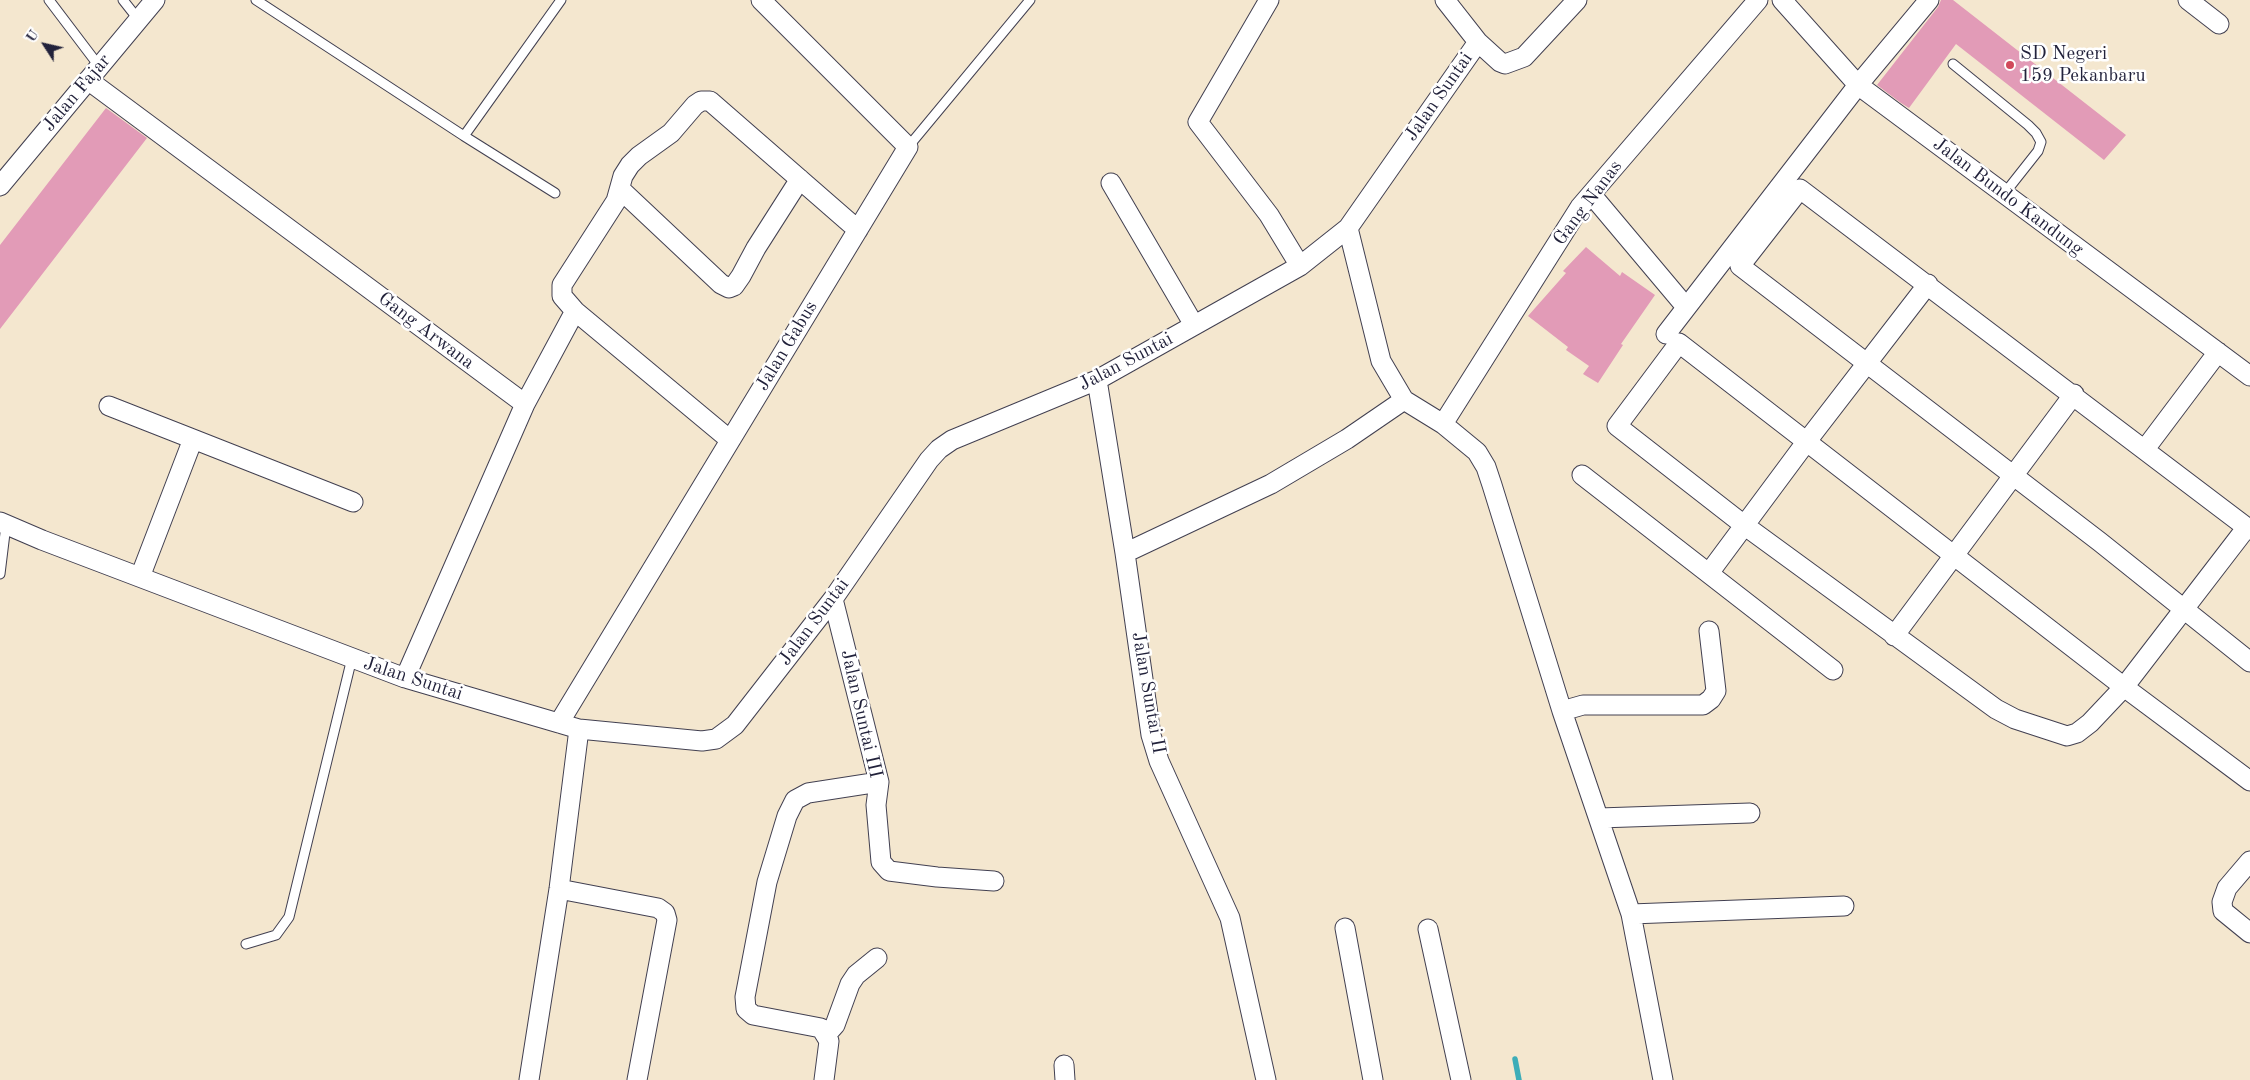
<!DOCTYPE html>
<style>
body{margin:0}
#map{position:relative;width:2250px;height:1080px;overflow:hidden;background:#f4e7cf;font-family:"Old Standard TT",serif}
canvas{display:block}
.north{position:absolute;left:20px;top:20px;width:50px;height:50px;-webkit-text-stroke:4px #fff;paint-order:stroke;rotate:305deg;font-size:14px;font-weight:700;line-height:20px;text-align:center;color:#22223b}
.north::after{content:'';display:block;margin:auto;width:18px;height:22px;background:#22223b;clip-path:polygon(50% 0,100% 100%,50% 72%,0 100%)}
</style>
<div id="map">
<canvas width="2250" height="1080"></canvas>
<div class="north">U</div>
</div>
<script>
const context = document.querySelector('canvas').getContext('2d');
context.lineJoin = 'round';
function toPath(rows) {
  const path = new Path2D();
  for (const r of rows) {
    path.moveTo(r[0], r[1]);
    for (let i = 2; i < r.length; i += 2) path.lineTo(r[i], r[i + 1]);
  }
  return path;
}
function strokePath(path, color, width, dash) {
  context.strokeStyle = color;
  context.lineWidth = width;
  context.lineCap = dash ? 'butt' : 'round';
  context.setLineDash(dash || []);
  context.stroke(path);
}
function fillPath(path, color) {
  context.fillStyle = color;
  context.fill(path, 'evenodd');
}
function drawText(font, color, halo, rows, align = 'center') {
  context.font = font + ' "Old Standard TT",serif';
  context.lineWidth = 5;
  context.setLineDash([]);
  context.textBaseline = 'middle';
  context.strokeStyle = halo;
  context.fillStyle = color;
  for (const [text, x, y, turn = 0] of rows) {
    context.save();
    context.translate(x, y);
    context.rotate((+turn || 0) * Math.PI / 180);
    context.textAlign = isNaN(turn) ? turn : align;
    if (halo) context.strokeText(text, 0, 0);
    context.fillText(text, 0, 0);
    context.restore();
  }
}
strokePath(toPath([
 [1515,1059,1519,1080]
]), '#3dadb8', 5.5);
fillPath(toPath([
 [1941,0,1953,0,2126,135,2104,160,1956,44,1909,108,1901,103,1877,85,1938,7],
 [106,108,147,138,0,329,0,245],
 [1586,247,1620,276,1622,272,1655,295,1621,344,1623,345,1598,383,1583,374,1589,366,1566,350,1568,347,1528,316,1566,273,1563,271]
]), '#e29bb7');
const lane = toPath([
 [49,0,99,66],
 [123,0,138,19],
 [256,0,464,136,561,0],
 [1953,64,2028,125,2036,133,2041,142,2038,151,2004,194],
 [464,136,555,193],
 [908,147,1030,0],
 [0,574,6,525],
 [246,944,276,935,289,917,352,658]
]);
const street = toPath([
 [1269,0,1198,122,1269,215,1300,266],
 [1445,0,1478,42,1500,62,1505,64,1524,57,1577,0],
 [1782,0,1858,85,2250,376],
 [2188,0,2219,24],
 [88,80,525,404,405,678],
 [1111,183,1194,325],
 [0,186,155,0],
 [620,189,721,284,729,288,734,286,741,276,756,248,800,179],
 [1591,194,1686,307],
 [1348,228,1381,361,1404,400,1443,424,1477,452,1486,467,1492,485,1562,711,1631,914,1663,1080],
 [1666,334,1858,85,1929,0],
 [1097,380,1125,553,1151,735,1159,761,1230,918,1266,1080],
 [525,404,575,311],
 [109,406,193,439],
 [1443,424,1580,207,1758,0],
 [730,440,575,311,562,296,562,285,616,201,623,176,630,165,639,156,671,133,695,105,701,101,710,101,858,230],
 [2145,449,2218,352],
 [1582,475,1833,670],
 [0,522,42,540,405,678,579,729,702,741,716,739,735,725,833,599,929,460,939,449,952,440,1097,380,1300,266,1348,228,1478,42],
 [2247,527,2124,687,2090,723,2077,733,2067,736,2015,719,1996,709,1744,525,1617,426,1679,343,2124,687,2250,781],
 [2250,530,1800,189,1740,266,2100,542,2250,662],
 [1125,553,1271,484,1347,439,1404,400],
 [1709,573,1807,441,1928,284],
 [140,577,193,439,353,502],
 [833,599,879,782,876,805,881,862,889,871,937,877,994,881],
 [1894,636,2074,394],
 [1562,711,1583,705,1703,705,1711,699,1716,691,1709,631],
 [559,723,908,147,761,0],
 [1599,818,1750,813],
 [2250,861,2227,888,2222,902,2223,911,2250,933],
 [559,889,658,908,665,913,667,920,637,1080],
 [1631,914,1844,906],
 [1345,928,1373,1080],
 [1428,929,1461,1080],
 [826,1035,835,1025,850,984,856,975,877,958],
 [1064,1065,1065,1080],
 [529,1080,559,889,579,729],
 [824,1080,829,1041,821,1028,753,1015,746,1009,745,997,767,882,787,816,795,800,808,793,879,782]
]);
strokePath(lane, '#424051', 11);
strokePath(street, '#424051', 21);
strokePath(lane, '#fff', 9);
strokePath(street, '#fff', 19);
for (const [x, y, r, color] of [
 [2010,65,5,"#d1495b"]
]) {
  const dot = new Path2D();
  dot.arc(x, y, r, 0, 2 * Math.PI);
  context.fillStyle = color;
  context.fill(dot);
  strokePath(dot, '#fff', 2);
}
drawText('19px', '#22223b', '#fff', [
 ["SD Negeri",2020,54],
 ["159 Pekanbaru",2020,76]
], 'left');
drawText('19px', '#22223b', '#fff', [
 ["Jalan Fajar",77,93,-50],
 ["Jalan Suntai",1439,97,-55],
 ["Jalan Bundo Kandung",2008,197,37],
 ["Gang Nanas",1588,203,-53],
 ["Gang Arwana",426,331,37],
 ["Jalan Gabus",787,346,-59],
 ["Jalan Suntai",1126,362,-28],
 ["Jalan Suntai",814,622,-53],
 ["Jalan Suntai",413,679,18],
 ["Jalan Suntai II",1148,693,80],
 ["Jalan Suntai III",861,714,77]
]);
</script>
